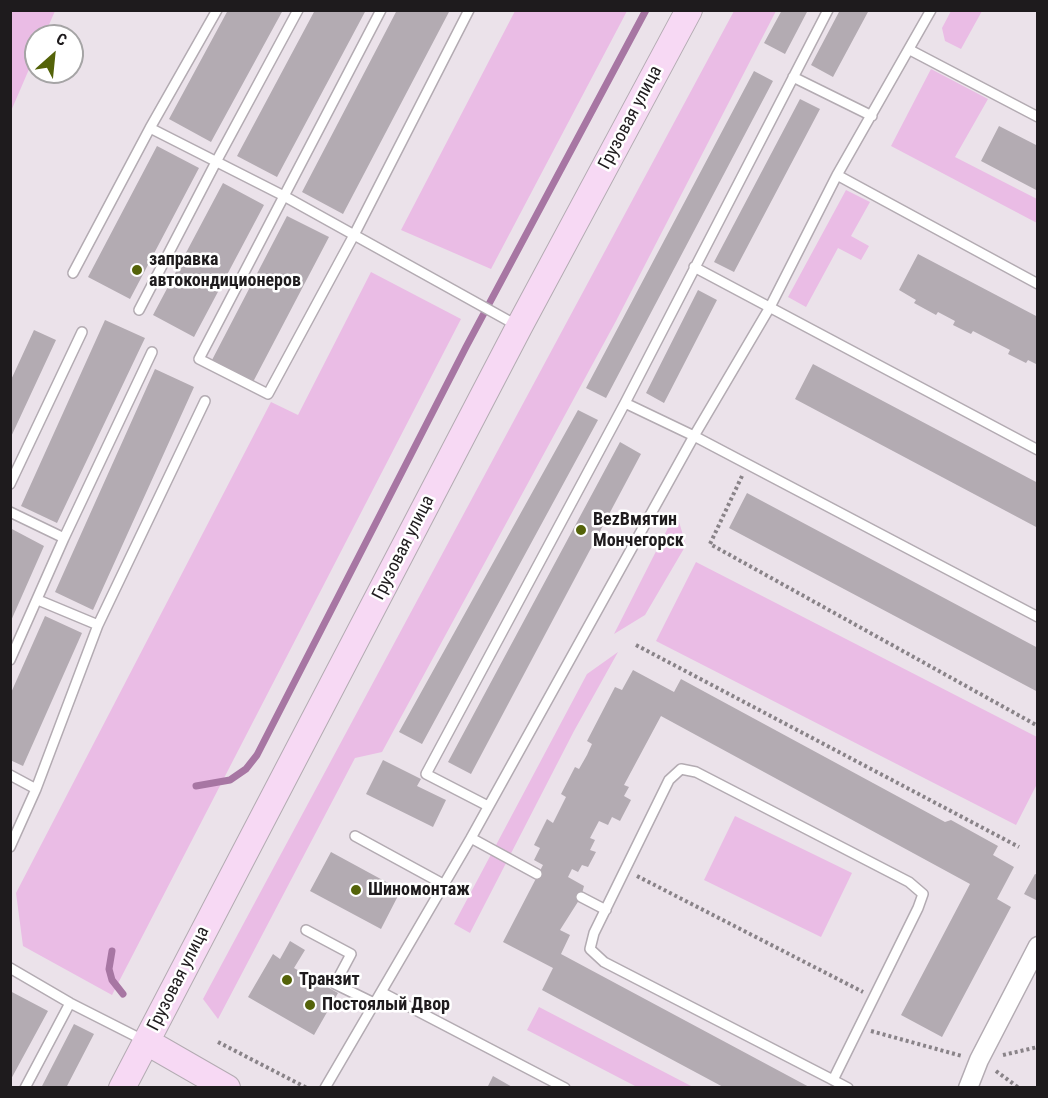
<!DOCTYPE html>
<meta charset="utf-8">
<style>
body{margin:0}
#map{position:relative;width:1048px;height:1098px;overflow:hidden;background:#ebe2ea;font-family:"Roboto Condensed",sans-serif}
canvas{display:block}
.frame{position:absolute;inset:0;border:12px solid #1e1b1d;pointer-events:none}
.north{position:absolute;left:24px;top:24px;width:60px;height:60px;box-sizing:border-box;background:#fff;border:2px solid #a5a4a5;border-radius:50%;rotate:27deg;font-size:16px;font-weight:700;line-height:24px;text-align:center;color:#1e1b1d}
.north::after{content:'';display:block;margin:auto;width:21px;height:27px;background:#546309;clip-path:polygon(50% 0,100% 100%,50% 72%,0 100%)}
</style>
<div id="map">
<canvas width="1048" height="1098"></canvas>
<div class="frame"></div>
<div class="north">С</div>
</div>
<script>
const context = document.querySelector('canvas').getContext('2d');
context.lineJoin = 'round';
function fillPath(path, color) {
  context.fillStyle = color;
  context.fill(path, 'evenodd');
}
function toPath(rows) {
  const path = new Path2D();
  for (const r of rows) {
    path.moveTo(r[0], r[1]);
    for (let i = 2; i < r.length; i += 2) path.lineTo(r[i], r[i + 1]);
  }
  return path;
}
function strokePath(path, color, width, dash) {
  context.strokeStyle = color;
  context.lineWidth = width;
  context.lineCap = dash ? 'butt' : 'round';
  context.setLineDash(dash || []);
  context.stroke(path);
}
function drawText(font, color, halo, rows, align = 'center') {
  context.font = font + ' "Roboto Condensed",sans-serif';
  context.lineWidth = 5;
  context.setLineDash([]);
  context.textBaseline = 'middle';
  context.strokeStyle = halo;
  context.fillStyle = color;
  for (const [text, x, y, turn = 0] of rows) {
    context.save();
    context.translate(x, y);
    context.rotate((+turn || 0) * Math.PI / 180);
    context.textAlign = isNaN(turn) ? turn : align;
    if (halo) context.strokeText(text, 0, 0);
    context.fillText(text, 0, 0);
    context.restore();
  }
}
fillPath(toPath([
 [11,10,55,11,44,36,36,36,36,53,11,111],
 [515,11,627,11,491,269,401,230],
 [734,11,776,11,616,321,382,752,355,758,218,1019,203,999],
 [951,11,982,11,961,49,945,41,942,28],
 [931,69,988,99,955,157,1037,199,1037,223,891,146],
 [846,190,870,202,851,236,869,246,861,260,838,248,806,307,788,297],
 [371,272,461,319,112,995,23,946,16,893,271,402,298,415],
 [676,512,686,545,645,615,614,634],
 [696,562,1037,737,1037,784,1016,825,656,641],
 [618,652,574,731,470,933,454,924,587,674],
 [735,816,852,873,821,937,704,880],
 [539,1007,693,1087,637,1087,527,1030]
]), '#eabce5');
strokePath(toPath([
 [196,786,230,780,246,769,257,755,466,347,646,10],
 [112,951,109,969,112,980,123,994]
]), '#a776a3', 7);
fillPath(toPath([
 [228,10,283,10,211,142,169,119],
 [315,10,366,10,277,177,237,156],
 [397,10,450,10,343,214,302,192],
 [782,10,808,10,785,54,764,43],
 [840,10,869,10,833,77,811,65],
 [754,71,773,81,606,398,586,388],
 [800,99,820,109,734,272,714,262],
 [999,126,1038,146,1038,191,981,161],
 [157,146,199,168,130,299,88,277],
 [223,183,264,205,194,337,153,315],
 [287,216,329,237,253,382,212,360],
 [918,254,1038,317,1038,365,1028,360,1026,363,1008,354,1010,350,973,331,971,334,953,325,955,321,938,312,936,315,914,303,916,300,899,290],
 [698,290,717,300,664,403,646,393],
 [105,320,145,338,57,523,21,506],
 [34,330,56,340,10,439,10,382],
 [813,364,1038,483,1038,528,795,399],
 [155,369,194,387,93,610,55,592],
 [578,410,598,420,422,744,399,732],
 [620,442,641,454,471,774,448,762],
 [747,493,1038,648,1038,692,729,528],
 [10,528,44,546,10,623],
 [45,616,82,633,23,766,10,760,10,695],
 [633,670,674,692,681,679,945,822,951,820,998,846,993,855,1014,867,997,899,1011,907,942,1037,901,1015,970,884,661,716,624,785,629,787,624,796,631,800,620,821,612,817,608,825,599,821,590,838,595,840,590,850,596,852,588,867,582,865,578,872,572,869,568,877,584,886,581,897,560,930,570,935,561,954,811,1088,725,1088,542,990,553,968,503,942,543,865,534,860,540,848,534,845,547,819,553,823,566,797,561,794,575,767,579,769,587,755,592,744,587,741,615,687,622,690],
 [383,760,421,779,417,786,446,800,433,827,366,794],
 [331,852,401,890,381,929,310,891],
 [1035,874,1038,875,1038,901,1024,894],
 [290,941,305,950,294,968,338,993,314,1035,248,997,273,954,280,959],
 [10,991,48,1011,10,1081],
 [74,1024,94,1034,66,1088,41,1088],
 [493,1076,514,1088,487,1088]
]), '#b3abb2');
const lane = toPath([
 [381,10,199,359,268,394,354,235,469,10],
 [910,50,1038,117],
 [793,77,872,116],
 [150,128,284,196,518,326],
 [837,175,1038,284],
 [694,267,1038,450],
 [73,273,150,128,217,10],
 [139,310,216,162,298,10],
 [625,403,694,436,1038,617],
 [10,484,82,332],
 [10,512,64,538],
 [38,600,98,625],
 [10,660,64,538,152,352],
 [10,775,36,789],
 [488,806,426,774,625,403,828,10],
 [355,836,443,884],
 [471,838,537,874],
 [10,847,36,789,98,625,205,401],
 [581,897,606,910],
 [306,930,351,954,335,984,374,1003],
 [10,968,70,1003,145,1041],
 [381,992,565,1088],
 [833,1080,918,908,923,894,909,882,696,772,681,769,669,780,594,933,590,949,604,962,833,1080,848,1088],
 [25,1088,70,1003],
 [325,1088,471,838,694,436,770,307,837,175,931,10]
]);
const street = toPath([
 [968,1088,979,1060,1038,946]
]);
const secondary = toPath([
 [147,1042,227,1088],
 [122,1088,519,327,689,10]
]);
strokePath(lane, '#b3abb2', 12);
strokePath(street, '#b3abb2', 21);
strokePath(secondary, '#b3abb2', 28);
strokePath(toPath([
 [742,476,710,544,1038,726],
 [636,645,1019,847],
 [637,876,863,992],
 [871,1031,962,1056],
 [218,1042,307,1088],
 [1003,1055,1038,1047],
 [996,1071,1019,1088]
]), '#898388', 4, [3, 3]);
strokePath(lane, '#fff', 9);
strokePath(street, '#fff', 18);
strokePath(secondary, '#f7d9f4', 26);
for (const [x, y, r, color] of [
 [137,270,6,"#546309"],
 [581,530,6,"#546309"],
 [356,890,6,"#546309"],
 [287,980,6,"#546309"],
 [310,1005,6,"#546309"]
]) {
  const dot = new Path2D();
  dot.arc(x, y, r, 0, 2 * Math.PI);
  context.fillStyle = color;
  context.fill(dot);
  strokePath(dot, '#fff', 2);
}
drawText('18px', '#1e1b1d', '#fff', [
 ["Грузовая улица",631,118,-62],
 ["Грузовая улица",404,548,-63],
 ["Грузовая улица",179,979,-63]
]);
drawText('bold 18px', '#1e1b1d', '#fff', [
 ["заправка",149,260],
 ["автокондиционеров",149,281],
 ["BezВмятин",593,520],
 ["Мончегорск",593,541],
 ["Шиномонтаж",368,890],
 ["Транзит",299,980],
 ["Постоялый Двор",322,1005]
], 'left');
</script>
